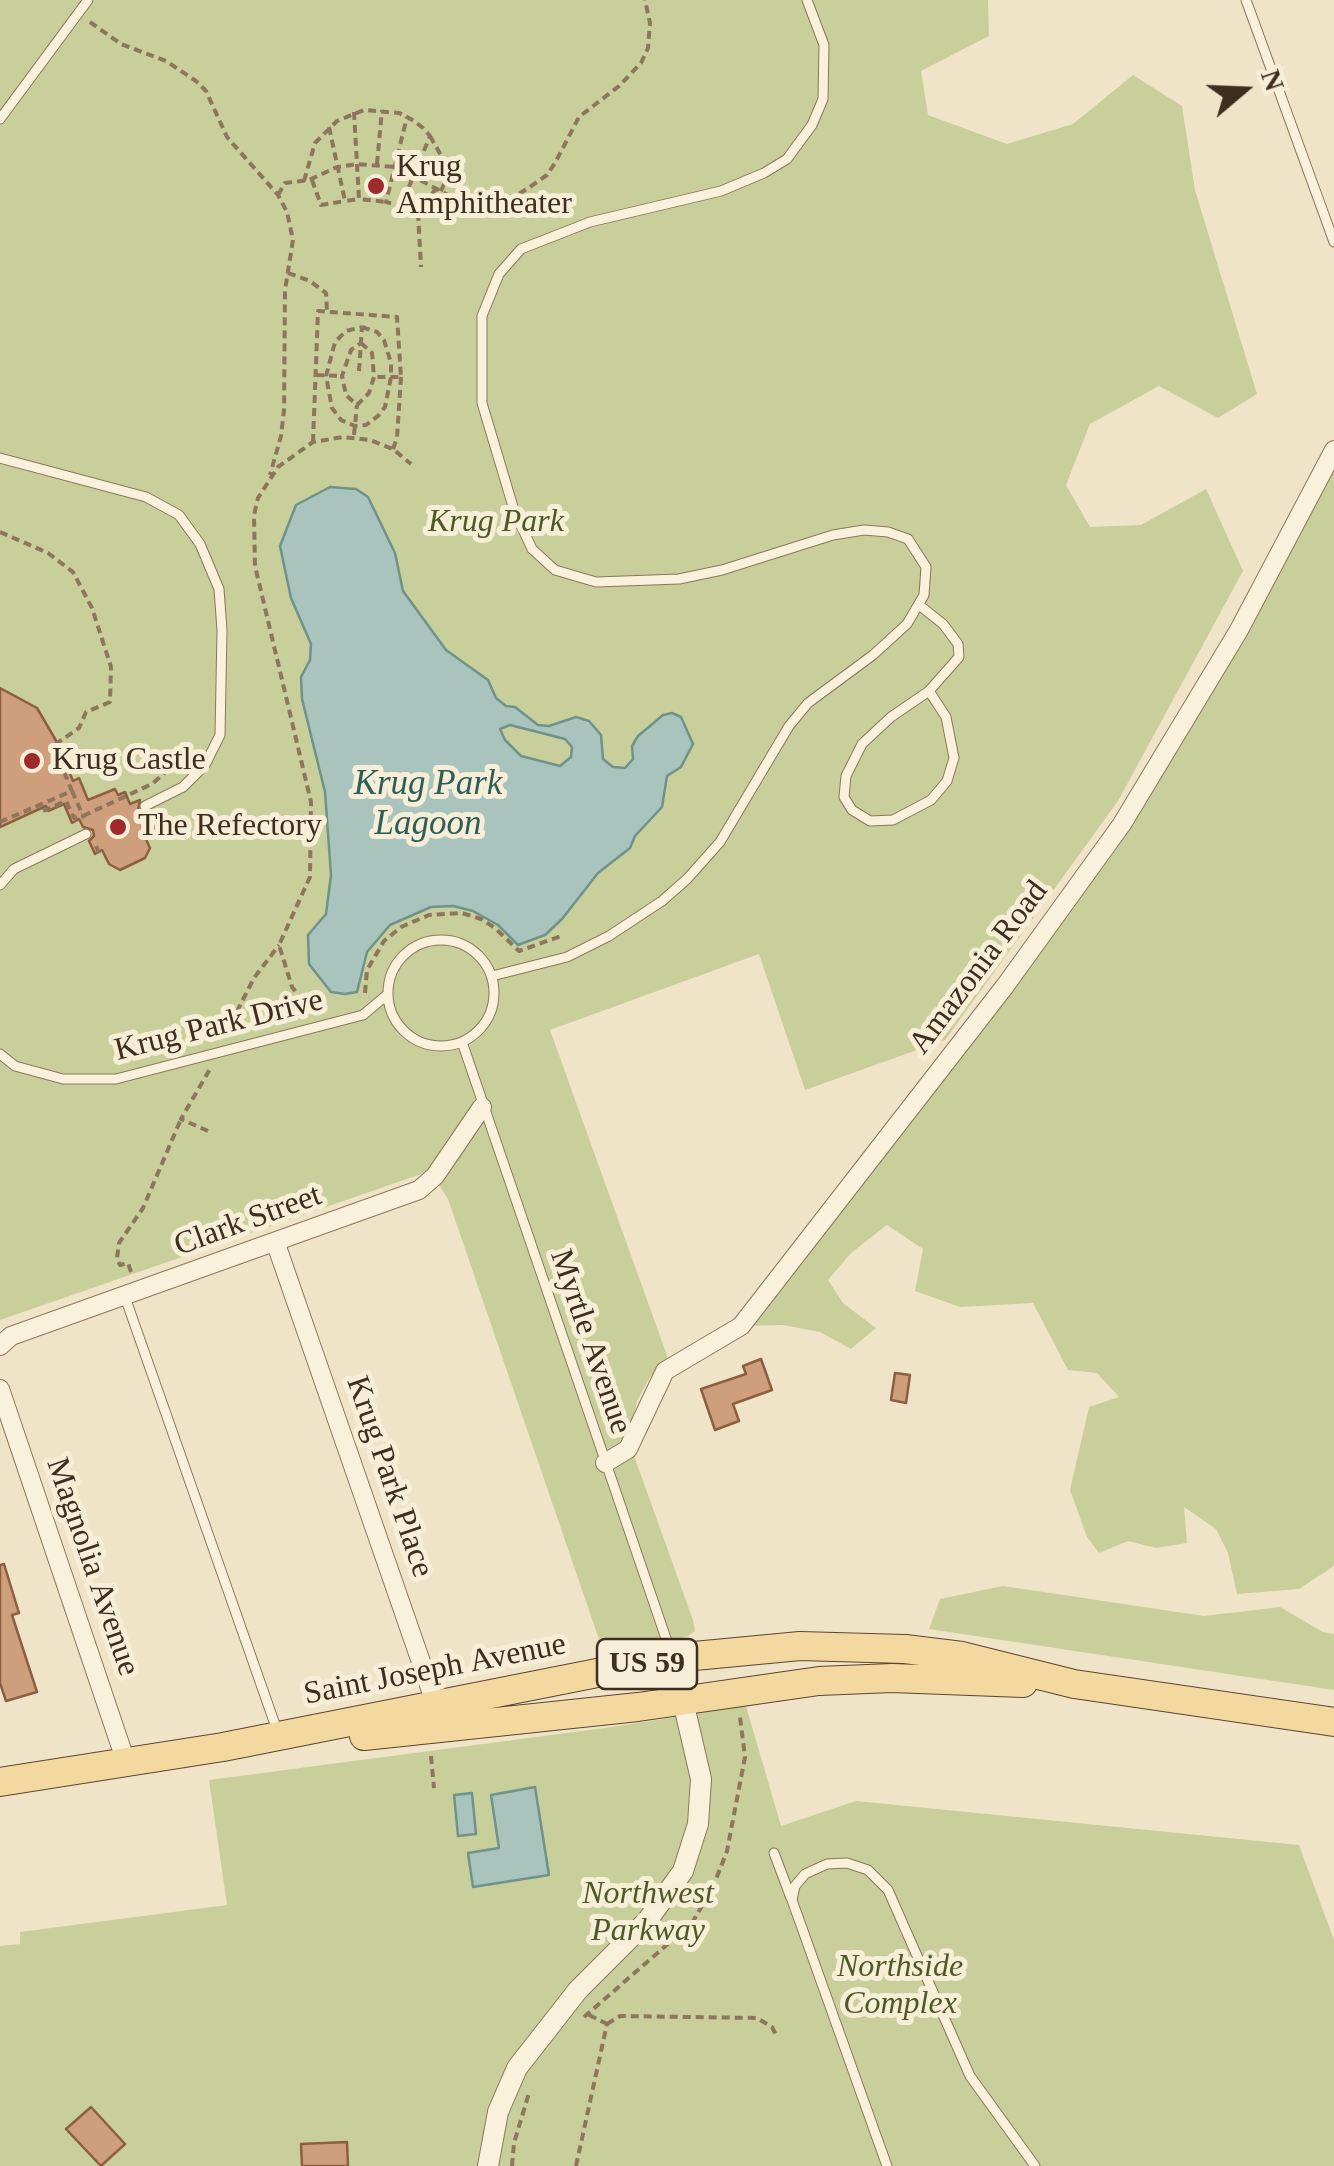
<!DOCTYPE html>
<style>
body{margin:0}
#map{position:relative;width:1334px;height:2166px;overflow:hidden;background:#f0e4c8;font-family:Georgia,serif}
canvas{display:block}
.north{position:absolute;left:1194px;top:40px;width:100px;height:100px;-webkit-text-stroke:8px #f7eed8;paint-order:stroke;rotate:71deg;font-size:28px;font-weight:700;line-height:40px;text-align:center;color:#3d2e20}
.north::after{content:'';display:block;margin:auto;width:35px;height:45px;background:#3d2e20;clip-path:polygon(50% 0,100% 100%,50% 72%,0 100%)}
</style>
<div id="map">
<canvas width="1334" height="2166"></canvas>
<div class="north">N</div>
</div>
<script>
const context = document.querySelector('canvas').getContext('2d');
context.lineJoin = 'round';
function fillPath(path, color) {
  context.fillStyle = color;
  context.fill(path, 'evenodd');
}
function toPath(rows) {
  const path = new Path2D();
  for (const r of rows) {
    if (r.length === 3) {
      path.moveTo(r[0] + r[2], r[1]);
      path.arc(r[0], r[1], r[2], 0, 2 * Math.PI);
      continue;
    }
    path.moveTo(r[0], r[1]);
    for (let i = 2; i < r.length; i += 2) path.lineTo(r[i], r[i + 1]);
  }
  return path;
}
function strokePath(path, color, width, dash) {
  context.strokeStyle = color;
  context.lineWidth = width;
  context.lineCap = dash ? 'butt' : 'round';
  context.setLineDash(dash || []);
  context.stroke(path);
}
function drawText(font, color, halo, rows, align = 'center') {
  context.font = font + ' Georgia,serif';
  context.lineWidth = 10;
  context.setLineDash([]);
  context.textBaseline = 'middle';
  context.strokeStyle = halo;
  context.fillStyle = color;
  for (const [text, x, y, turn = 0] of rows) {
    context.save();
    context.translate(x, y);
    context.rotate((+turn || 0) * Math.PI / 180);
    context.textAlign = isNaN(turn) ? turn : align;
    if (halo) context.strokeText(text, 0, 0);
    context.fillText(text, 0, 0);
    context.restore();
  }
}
fillPath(toPath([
 [0,0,988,0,989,36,921,71,928,115,1007,144,1073,124,1133,75,1182,106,1195,190,1257,394,1218,418,1159,386,1090,424,1066,485,1090,527,1141,525,1206,489,1243,571,1118,801,945,1040,805,1090,759,954,550,1030,669,1361,650,1377,637,1401,631,1429,633,1453,693,1620,695,1631,688,1636,605,1657,448,1199,430,1171,0,1320],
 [1334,470,1334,1566,1299,1589,1237,1594,1228,1553,1216,1529,1184,1507,1187,1543,1156,1548,1128,1541,1099,1553,1087,1537,1070,1490,1089,1407,1119,1397,1097,1373,1068,1370,1033,1303,960,1307,915,1291,923,1249,887,1225,851,1253,828,1280,843,1303,876,1328,851,1349,820,1332,782,1325,749,1326,1130,819],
 [1003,1586,1204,1616,1280,1607,1323,1632,1334,1634,1334,1690,929,1629,940,1599],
 [746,1706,781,1826,856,1801,1299,1845,1334,1940,1334,2166,0,2166,0,1946,20,1944,20,1932,227,1905,209,1780,612,1727]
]), '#c9cf9b');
const water = toPath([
 [330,487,356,489,368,497,395,553,403,591,446,650,488,680,496,698,506,706,515,707,538,725,549,726,576,717,589,721,601,735,603,759,613,767,625,768,633,759,632,746,638,736,663,715,672,713,681,717,693,744,681,767,667,776,662,807,635,836,630,848,598,873,562,919,545,935,518,945,498,925,473,911,453,906,431,907,390,925,367,952,357,992,345,994,331,992,309,964,308,935,326,914,331,875,325,792,302,699,301,677,310,660,311,644,291,598,280,546,296,505,330,487],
 [510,725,565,739,572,747,571,757,560,766,521,756,505,740,500,729,510,725],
 [535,1787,549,1875,473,1887,468,1853,499,1848,491,1795,535,1787],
 [472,1793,476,1834,458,1836,454,1795,472,1793]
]);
fillPath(water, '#a9c4bc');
strokePath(water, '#6f938a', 2.5);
const building = toPath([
 [0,688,37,708,58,744,73,781,79,778,88,800,115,789,118,795,125,792,130,804,140,800,138,810,148,814,155,830,144,835,150,848,145,858,120,870,109,864,102,850,95,854,89,841,94,836,93,830,83,827,79,819,72,823,64,804,48,811,46,806,0,827,0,688],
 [761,1359,772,1390,733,1404,739,1421,715,1430,701,1389,746,1374,743,1366,761,1359],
 [895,1373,910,1375,906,1403,891,1400,895,1373],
 [4,1564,19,1613,12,1615,37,1692,6,1701,0,1683,0,1565,4,1564],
 [91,2107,125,2144,101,2166,66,2129,91,2107],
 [347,2142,348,2166,302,2166,301,2144,347,2142]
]);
fillPath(building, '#cf9f7d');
strokePath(building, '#8d5f41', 2.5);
const service = toPath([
 [1246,0,1334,242],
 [0,119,88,0],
 [0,458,146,497,179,515,200,544,219,589,222,630,220,735,205,765,183,787,145,806],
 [919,605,943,624,958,644,959,657,929,691,891,717,862,744,846,776,844,797,852,810,870,821,893,820,931,800,947,781,954,758,946,717,929,691],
 [0,885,14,869,86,834],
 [441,993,53],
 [492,976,567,957,609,936,662,901,687,879,720,842,789,726,808,703,873,655,907,624,924,595,926,567,908,539,888,532,864,530,833,535,722,570,679,579,596,582,555,570,532,549,514,510,482,403,482,316,499,274,521,249,590,222,721,191,764,173,787,159,812,125,823,99,824,45,807,0],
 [462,1042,672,1656],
 [0,1054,15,1066,63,1079,116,1079,363,1015,388,994],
 [125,1297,278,1733],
 [774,1853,791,1898],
 [887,2166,792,1900,795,1886,805,1874,827,1864,847,1863,868,1870,888,1890,970,2076,1035,2166]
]);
const minor = toPath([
 [276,1244,438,1711],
 [0,1346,11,1336,419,1190,435,1176,482,1107],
 [0,1389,126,1762],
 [605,1463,628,1449,665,1371,741,1326,1005,986,1122,824,1239,630,1334,450]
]);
const tertiary = toPath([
 [488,2166,498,2112,517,2068,578,1990,647,1921,683,1871,698,1824,701,1779,673,1658]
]);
const primary = toPath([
 [364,1736,638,1707,819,1681,892,1678,1023,1683],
 [0,1782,223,1747,673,1658,800,1646,905,1649,962,1656,1074,1684,1334,1722]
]);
strokePath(service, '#8d765c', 11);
strokePath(minor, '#8d765c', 20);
strokePath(tertiary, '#8d765c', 22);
strokePath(primary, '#5b4430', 30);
strokePath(toPath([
 [90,22,121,44,166,61,196,81,206,91,227,137,278,195,287,212,293,240,285,290,284,410,281,436,270,475],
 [354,112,359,199,386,202],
 [329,127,345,201,359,199],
 [430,136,443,159,446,180,440,193],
 [377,164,382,110],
 [312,180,321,205,345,201],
 [304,181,315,143,337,121,364,110,399,113,407,117,414,121,423,128,430,136,401,206,386,202,407,117],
 [278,195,285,183,309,180,337,167,357,164,395,167,454,198,489,200,515,196,527,189,547,175,555,163,579,117,619,86,641,63,648,48,650,23,645,0],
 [402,207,418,213,435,190],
 [418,213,421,267],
 [288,273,310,281,326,293,327,312],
 [362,327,377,332,384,340,391,363,391,377,385,407,378,416,366,425,355,426,341,420,332,408,326,376,335,342,346,331,362,327],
 [361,343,372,353,374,377,369,393,357,405,346,395,342,376,351,350,361,343],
 [359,371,362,327],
 [316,375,341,376],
 [354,435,357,405],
 [313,442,318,311,397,317,401,377,374,377],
 [393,449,397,438,401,377],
 [0,532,48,553,73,572,92,608,111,667,110,702,86,712,79,728,53,746,72,791,0,822],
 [72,791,84,818],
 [43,811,66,801,74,818,82,814],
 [83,816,152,784,171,767],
 [96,846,101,858],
 [365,993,367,970,384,941,401,927,429,915,462,913,481,919,495,928,519,951,564,935],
 [311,1012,292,987,279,945,310,877,311,802,255,566,254,515,258,498,278,467,313,442,343,437,370,440,393,449,411,464],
 [225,1035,254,978,279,945],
 [208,1131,181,1119,210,1069],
 [131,1272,128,1263,120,1265,117,1258,119,1243,143,1208,181,1119],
 [431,1756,434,1788],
 [589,2015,607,2024],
 [584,2017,692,1923,713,1887,727,1851,745,1757,740,1717],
 [607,2024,620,2016,757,2018,772,2027,776,2035],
 [512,2166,514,2143,529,2093],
 [576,2166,607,2024]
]), '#8d765c', 4, [8, 5]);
strokePath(service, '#faf1dc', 9);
strokePath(minor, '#faf1dc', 18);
strokePath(tertiary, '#faf1dc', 20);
strokePath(primary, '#f3d9a0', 28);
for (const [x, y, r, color] of [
 [376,186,10,"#9e2a2b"],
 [32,761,10,"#9e2a2b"],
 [118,827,10,"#9e2a2b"]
]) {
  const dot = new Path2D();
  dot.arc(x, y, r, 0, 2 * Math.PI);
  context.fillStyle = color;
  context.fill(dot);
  strokePath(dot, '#f7eed8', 4);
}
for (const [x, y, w] of [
 [647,1664,100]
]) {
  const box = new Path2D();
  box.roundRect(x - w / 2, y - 25, w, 50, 8);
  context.fillStyle = '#f7eed8';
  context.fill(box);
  strokePath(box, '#3d2e20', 2.5);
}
drawText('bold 30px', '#3d2e20', null, [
 ["US 59",647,1664]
]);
drawText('32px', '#3d2e20', '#f7eed8', [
 ["Krug",396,168],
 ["Amphitheater",396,205],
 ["Krug Castle",52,761],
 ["The Refectory",138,827]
], 'left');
drawText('italic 32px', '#4d5a26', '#f7eed8', [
 ["Krug Park",496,523],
 ["Northwest",648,1895],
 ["Parkway",648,1932],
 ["Northside",900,1968],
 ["Complex",900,2005]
]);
drawText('32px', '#3d2e20', '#f7eed8', [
 ["Amazonia Road",979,968,-53],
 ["Krug Park Drive",219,1026,-14],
 ["Clark Street",248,1221,-20],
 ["Myrtle Avenue",590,1342,71],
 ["Krug Park Place",389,1477,71],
 ["Magnolia Avenue",92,1567,71],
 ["Saint Joseph Avenue",435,1670,-11]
]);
drawText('italic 35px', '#2f5d5a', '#f7eed8', [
 ["Krug Park",428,785],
 ["Lagoon",428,825]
]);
</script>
